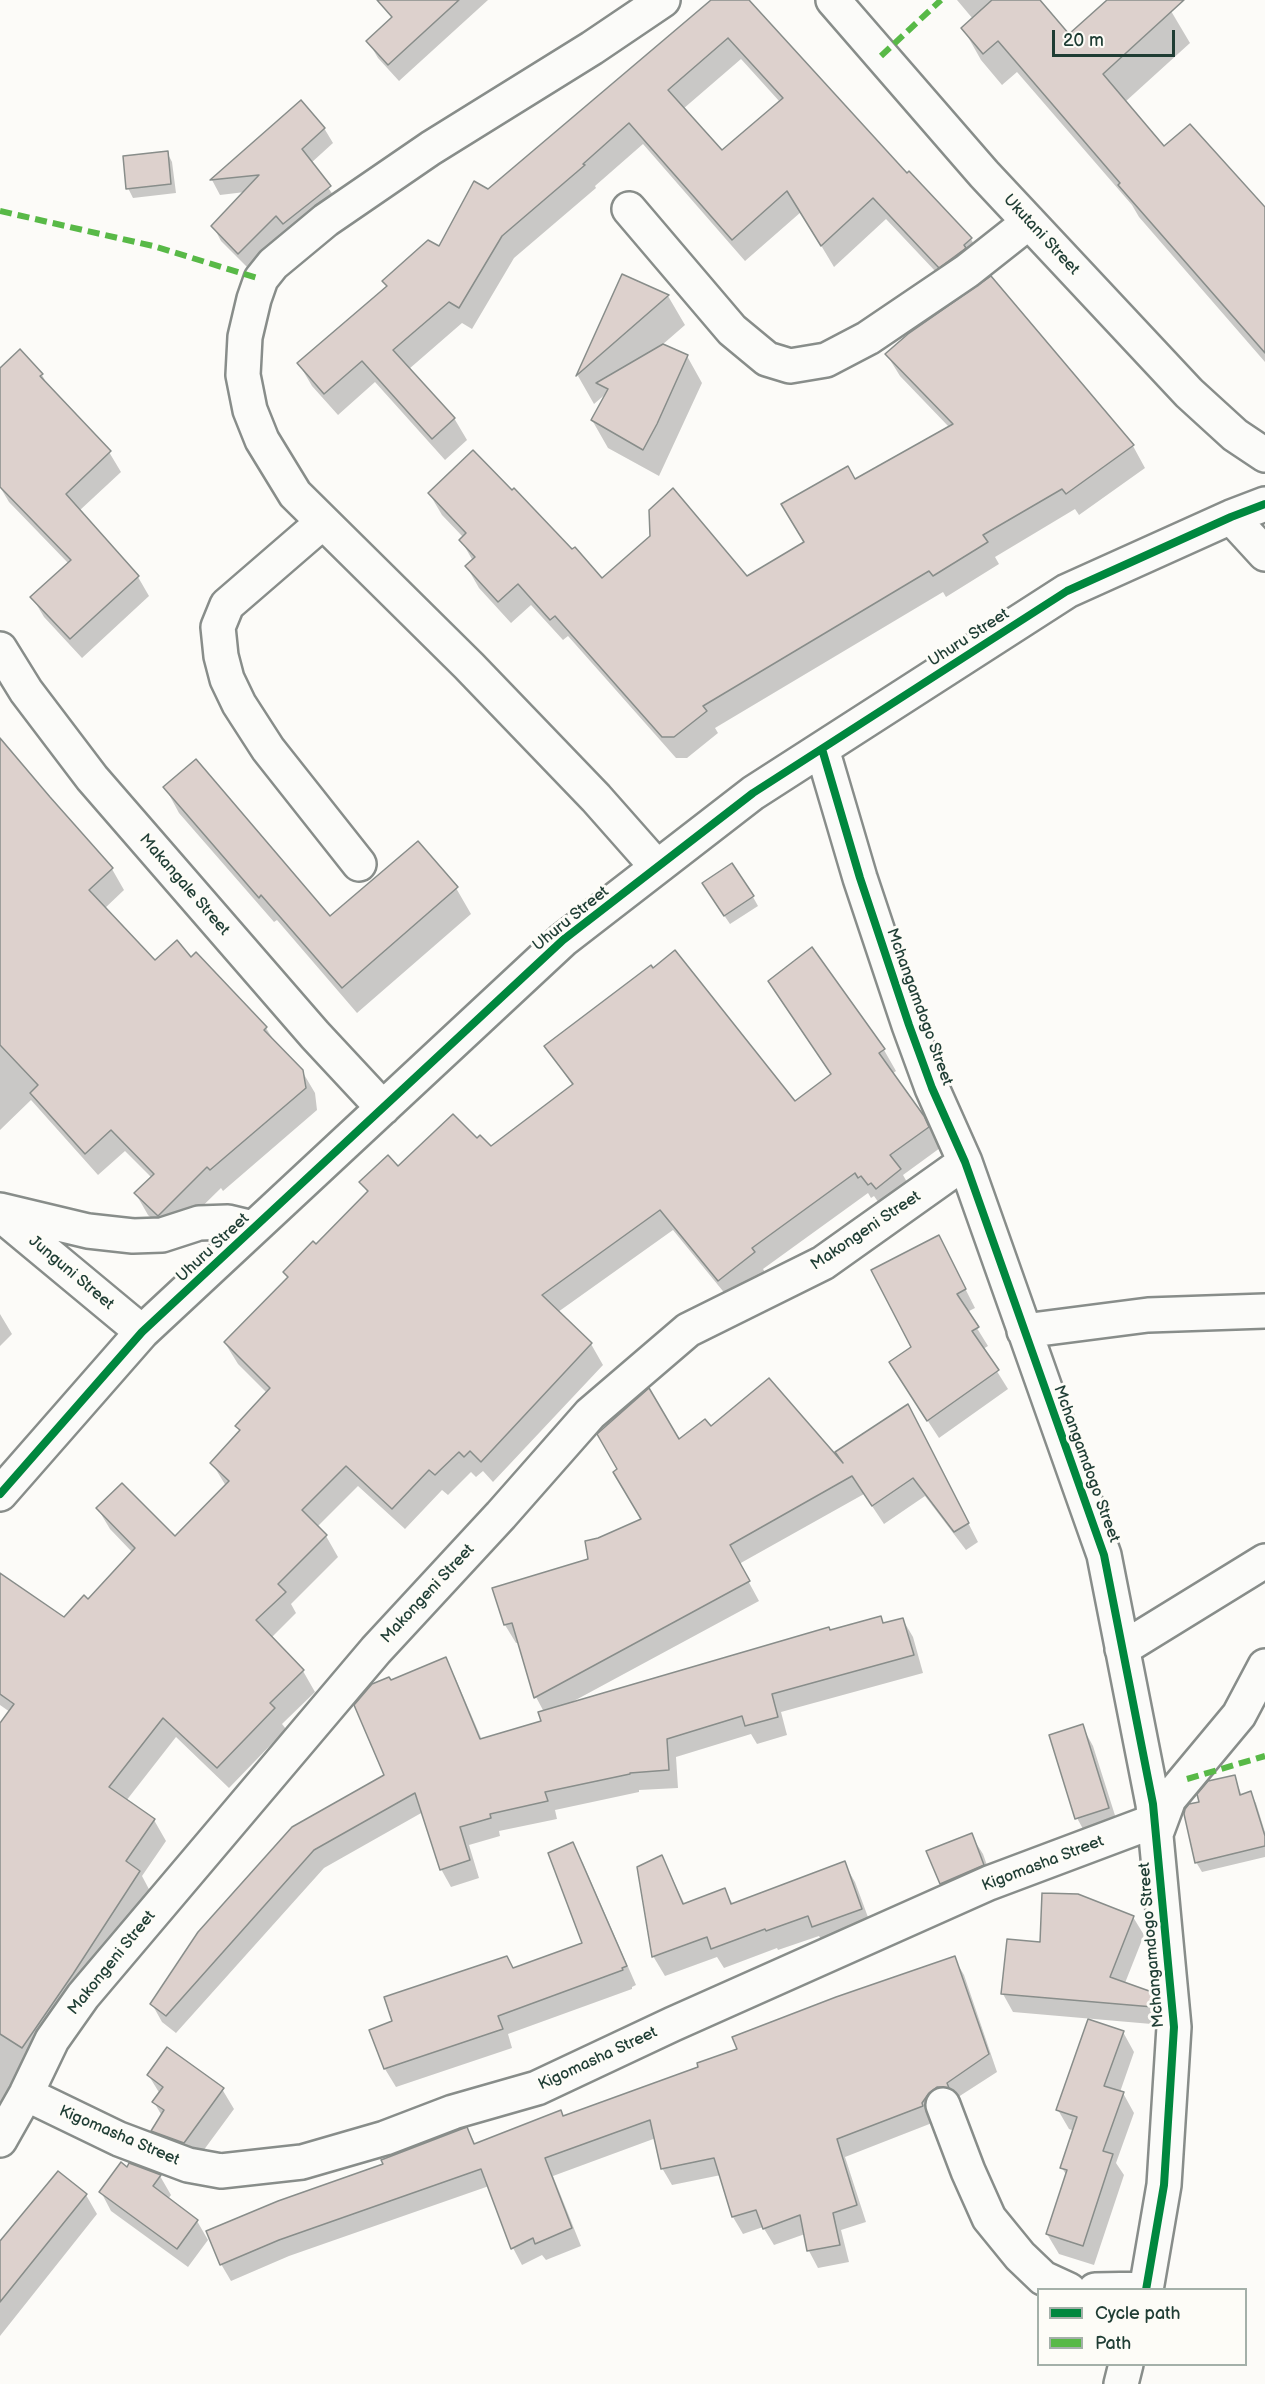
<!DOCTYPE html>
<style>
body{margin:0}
#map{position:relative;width:1265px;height:2384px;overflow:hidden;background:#fcfbf8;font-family:"Balsamiq Sans",sans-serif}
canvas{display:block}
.legend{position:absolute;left:1037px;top:2288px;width:210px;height:78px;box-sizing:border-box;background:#fdfcf7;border:2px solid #a4b0a9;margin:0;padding:8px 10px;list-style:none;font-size:18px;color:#1f3d34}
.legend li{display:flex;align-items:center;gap:12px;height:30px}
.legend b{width:30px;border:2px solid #a4b0a9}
.scale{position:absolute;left:1052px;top:30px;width:123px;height:27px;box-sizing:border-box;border:3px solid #1f3d34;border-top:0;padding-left:8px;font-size:18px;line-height:21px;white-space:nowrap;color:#1f3d34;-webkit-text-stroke:4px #fdfcf7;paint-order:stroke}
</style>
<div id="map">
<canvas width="1265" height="2384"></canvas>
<ul class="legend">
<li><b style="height:8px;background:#00873e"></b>Cycle path</li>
<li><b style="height:8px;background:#58b947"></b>Path</li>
</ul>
<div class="scale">20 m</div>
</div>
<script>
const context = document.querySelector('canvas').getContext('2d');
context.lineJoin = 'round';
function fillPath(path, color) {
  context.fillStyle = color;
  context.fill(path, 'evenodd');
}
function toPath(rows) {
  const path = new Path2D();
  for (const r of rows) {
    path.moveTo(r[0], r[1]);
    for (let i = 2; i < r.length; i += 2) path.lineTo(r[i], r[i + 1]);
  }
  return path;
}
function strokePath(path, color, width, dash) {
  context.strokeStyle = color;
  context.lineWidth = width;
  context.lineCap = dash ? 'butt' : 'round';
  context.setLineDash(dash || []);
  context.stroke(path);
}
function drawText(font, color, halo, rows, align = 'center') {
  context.font = font + ' "Balsamiq Sans",sans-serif';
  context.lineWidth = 6;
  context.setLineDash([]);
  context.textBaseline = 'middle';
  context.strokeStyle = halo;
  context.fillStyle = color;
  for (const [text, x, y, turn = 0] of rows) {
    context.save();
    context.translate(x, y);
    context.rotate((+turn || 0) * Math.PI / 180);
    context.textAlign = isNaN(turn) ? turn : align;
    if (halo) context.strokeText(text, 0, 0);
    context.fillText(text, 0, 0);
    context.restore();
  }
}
fillPath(toPath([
 [413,0,488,0,399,81,378,58,368,41],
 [713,0,747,0,906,175,971,239,983,261,952,289,886,219,834,267,801,212,745,261,643,144,595,186,596,188,514,258,472,329,462,323,409,369,454,418,467,440,445,460,375,382,338,415,312,386,299,364,387,287,384,281,439,248,488,191],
 [741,59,780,102,722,152,683,109],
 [957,0,1037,0,1069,36,1109,0,1161,0,1171,11,1190,43,1125,102,1164,148,1265,210,1265,362,1139,217,1132,205,1017,72,1002,85,981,60,963,28,973,19],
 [301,102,324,128,333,143,311,163,338,202,292,238,285,230,248,268,221,241,213,226,245,192,220,195,212,180],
 [167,152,172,162,176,193,133,198,128,188],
 [622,276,668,296,685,325,662,345,687,356,702,383,659,476,608,448,592,420,608,392,594,404,578,376],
 [990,278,1133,446,1145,468,1079,515,1075,509,995,557,999,564,946,597,943,592,715,728,718,733,687,758,676,758,568,636,563,640,531,605,511,623,479,588,467,567,473,561,461,540,463,537,442,515,429,493,602,580,747,578,805,543,855,481,949,427,900,376,887,355],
 [0,369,42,375,50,389,109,452,121,472,79,511,138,577,149,596,82,658,44,617,32,597,69,564,9,502,0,487],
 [0,759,112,869,124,890,104,909,155,963,191,959,196,954,266,1028,276,1044,302,1071,315,1093,317,1110,223,1191,221,1188,171,1237,148,1215,136,1194,152,1178,125,1151,98,1175,31,1100,0,1130],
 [165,787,330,919,456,888,471,914,357,1013,277,920,274,922,179,813],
 [709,893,753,897,758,906,730,924],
 [811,949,884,1050,896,1071,892,1074,923,1116,940,1148,903,1175,912,1191,881,1206,874,1196,871,1198,868,1193,763,1269,766,1274,731,1301,673,1230,558,1312,591,1344,603,1365,493,1482,483,1471,476,1477,471,1472,448,1495,442,1490,405,1529,358,1486,317,1527,326,1536,338,1557,291,1604,296,1613,271,1638,303,1671,315,1692,282,1724,286,1729,229,1788,176,1737,126,1801,154,1820,166,1841,142,1876,151,1893,0,2109,0,1732,10,1712,0,1705,0,1585,64,1619,89,1601,133,1553,110,1529,98,1509,175,1538,226,1486,212,1463,240,1432,237,1426,267,1393,238,1364,225,1343,288,1279,284,1272,316,1247,368,1193,361,1182,477,1140,490,1148,573,1086,546,1046,795,1103,832,1076,770,981],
 [939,1237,975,1308,967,1312,988,1346,983,1349,1008,1389,939,1438,901,1380,913,1348],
 [0,1314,12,1334,0,1346],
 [908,1406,978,1542,966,1550,925,1496,884,1524,864,1494,739,1564,759,1601,572,1702,880,1618,884,1625,903,1620,913,1637,923,1673,781,1712,787,1735,757,1744,751,1734,676,1757,678,1788,639,1790,639,1792,555,1810,557,1819,499,1831,500,1836,469,1845,479,1878,451,1887,441,1869,423,1812,324,1868,176,2033,162,2022,152,2004,386,1776,391,1682,445,1659,455,1677,482,1740,543,1722,544,1712,536,1697,519,1643,516,1643,505,1625,590,1560,598,1540,643,1520,678,1442,711,1429,843,1465],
 [1082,1726,1093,1746,1119,1828,1088,1838,1077,1818],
 [1234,1776,1242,1796,1250,1793,1256,1803,1265,1832,1265,1857,1202,1872,1196,1862,1201,1803],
 [971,1835,983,1854,994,1885,952,1903,941,1884,928,1852],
 [572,1844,583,1863,636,1985,632,1987,632,1989,508,2034,512,2048,396,2087,385,2069,513,1970,584,1944],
 [662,1857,685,1905,724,1890,733,1904,844,1863,855,1882,872,1928,825,1946,819,1936,778,1950,777,1948,724,1968,717,1957,665,1976,653,1956],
 [1133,1917,1144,1935,1125,1983,1151,1993,1161,2011,1163,2025,1013,2012,1003,1994],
 [954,1958,964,1975,997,2072,938,2110,932,2123,845,2157,866,2222,841,2230,849,2262,818,2268,809,2251,805,2234,774,2245,763,2227,743,2234,733,2217,721,2175,672,2185,662,2168,656,2138,553,2176,581,2246,546,2260,542,2255,522,2265,513,2248,489,2186,289,2256,231,2281,221,2264,385,2165,467,2129,476,2145,564,2118,700,2068],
 [1123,2032,1134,2052,1120,2092,1123,2093,1134,2113,1116,2163,1124,2175,1094,2265,1059,2254,1047,2234,1067,2176,1062,2168,1074,2131,1069,2129,1058,2110],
 [149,2076,222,2089,234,2109,195,2162,164,2151,152,2131,162,2116,154,2102,160,2094],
 [130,2165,160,2176,171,2195,168,2199,197,2221,208,2240,188,2267,111,2211,101,2192],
 [86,2195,97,2214,0,2336,0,2243]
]), '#0003');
const building = toPath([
 [377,0,459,0,388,65,366,41,392,17,377,0],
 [711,0,749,0,907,173,909,171,972,238,964,245,966,248,939,268,873,198,821,246,787,191,732,240,629,123,583,164,585,165,502,236,459,308,449,302,393,350,455,418,432,439,362,361,324,394,297,363,387,286,382,281,428,240,439,246,474,181,488,189,711,0],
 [728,38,783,98,722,150,668,90,728,38],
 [992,0,1040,0,1069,34,1107,0,1184,0,1103,74,1164,146,1190,124,1265,207,1265,353,1118,185,1120,183,998,41,983,54,961,28,992,0],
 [301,100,325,128,302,149,331,186,283,224,276,216,238,254,211,226,259,175,210,180,301,100],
 [168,151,171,184,126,189,123,156,168,151],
 [622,274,669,295,576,376,622,274],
 [991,276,1134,445,1066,494,1062,489,983,535,988,542,933,576,929,571,703,706,707,711,674,737,662,737,555,616,550,620,518,584,498,602,465,566,475,557,459,540,466,533,428,493,473,450,512,490,514,488,572,549,575,547,602,578,650,536,649,510,673,488,747,576,804,542,781,504,848,466,855,479,953,424,885,354,908,334,991,276],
 [663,344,688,355,657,424,643,450,591,420,608,389,596,383,663,344],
 [20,349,43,374,40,376,111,451,66,494,139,576,70,639,30,597,71,560,0,487,0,368,20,349],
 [0,738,50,797,113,868,89,890,155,960,177,940,191,957,196,952,267,1027,264,1030,303,1070,306,1088,210,1170,207,1167,158,1216,134,1193,154,1174,111,1130,85,1154,30,1093,38,1085,0,1045,0,738],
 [196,759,330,916,418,841,458,887,342,988,261,895,259,898,163,787,196,759],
 [732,863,754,896,724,916,702,883,732,863],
 [812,947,885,1049,879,1053,924,1116,929,1127,890,1155,901,1169,876,1189,871,1183,868,1185,861,1176,858,1178,855,1173,752,1248,755,1252,718,1281,660,1210,542,1295,592,1343,481,1462,470,1451,464,1457,459,1452,435,1475,429,1470,392,1509,346,1466,302,1510,327,1535,278,1584,286,1592,256,1620,304,1670,270,1703,275,1708,217,1768,163,1718,109,1787,155,1819,126,1861,140,1871,73,1974,22,2048,0,2034,0,1723,14,1704,0,1694,0,1573,64,1617,84,1595,88,1599,135,1548,96,1508,122,1483,175,1536,229,1481,210,1463,240,1430,235,1426,270,1388,224,1342,288,1277,283,1272,313,1241,316,1244,368,1191,359,1182,388,1155,398,1166,453,1114,477,1138,480,1135,491,1146,573,1084,544,1046,651,965,653,968,675,950,795,1101,831,1074,768,981,812,947],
 [939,1235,966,1289,957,1294,979,1327,972,1331,999,1370,927,1421,889,1362,911,1347,871,1270,939,1235],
 [769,1378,843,1463,835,1452,908,1404,969,1523,954,1532,913,1478,872,1506,852,1476,730,1545,750,1581,534,1698,512,1623,504,1625,492,1588,588,1559,585,1541,598,1538,641,1519,613,1472,617,1469,597,1434,649,1388,679,1439,705,1419,711,1426,769,1378],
 [881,1616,883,1623,903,1618,914,1655,772,1694,778,1717,745,1726,742,1716,667,1739,669,1770,630,1773,630,1774,545,1792,548,1801,490,1814,491,1818,460,1827,470,1860,440,1870,415,1793,314,1850,166,2016,150,2004,198,1932,292,1827,384,1775,354,1705,372,1684,389,1677,391,1680,446,1657,480,1739,541,1721,538,1712,829,1627,830,1630,881,1616],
 [1083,1724,1109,1808,1075,1819,1049,1735,1083,1724],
 [1235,1775,1240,1795,1251,1791,1265,1836,1265,1846,1195,1863,1184,1814,1185,1809,1189,1804,1199,1802,1197,1794,1208,1781,1235,1775],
 [972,1833,984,1865,940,1884,926,1851,972,1833],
 [573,1842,627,1966,622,1968,623,1970,498,2016,503,2029,384,2069,369,2030,392,2021,384,1997,507,1956,513,1968,582,1943,548,1853,573,1842],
 [662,1855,683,1904,725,1888,731,1904,845,1861,862,1909,812,1927,808,1916,766,1931,765,1929,711,1949,707,1937,652,1957,637,1867,662,1855],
 [1042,1893,1078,1894,1134,1916,1110,1977,1152,1992,1153,2007,1001,1994,1007,1939,1040,1942,1042,1893],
 [955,1956,989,2054,947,2083,949,2088,937,2087,929,2093,922,2103,923,2106,837,2139,857,2205,833,2213,840,2245,807,2251,800,2215,763,2229,756,2210,732,2217,714,2158,661,2169,650,2120,545,2158,572,2228,535,2244,533,2238,511,2249,481,2169,279,2240,220,2265,206,2231,278,2201,383,2164,381,2160,459,2130,467,2127,474,2144,561,2110,563,2116,698,2067,697,2063,737,2049,732,2037,836,1997,955,1956],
 [1088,2019,1124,2031,1104,2086,1124,2092,1103,2151,1113,2154,1083,2246,1046,2234,1067,2170,1060,2168,1077,2117,1056,2110,1088,2019],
 [167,2047,224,2088,184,2143,151,2131,164,2110,152,2102,163,2087,147,2075,167,2047],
 [121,2162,127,2167,129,2163,161,2175,153,2186,198,2220,177,2249,99,2192,121,2162],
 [58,2171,87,2194,0,2302,0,2241,58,2171]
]);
fillPath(building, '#ddd1cd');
strokePath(building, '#888d8a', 1.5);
const street = toPath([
 [833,0,984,174,1189,393,1235,435,1265,455],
 [629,209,732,330,767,359,790,366,826,360,868,338,967,271,1029,222],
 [1231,517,1265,554],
 [323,522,227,605,218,627,221,656,227,679,239,704,268,749,359,864],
 [0,649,26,691,92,778,315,1035,383,1108],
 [822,749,860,878,909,1025,932,1088,965,1162,1104,1555,1153,1804,1174,2027,1164,2185,1146,2290],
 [657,867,596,798,469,666,295,494,262,440,250,410,243,375,245,337,254,299,261,279,273,264,326,220,431,148,592,48,663,0],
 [0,1210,88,1231,133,1236,162,1235,199,1223,228,1222,253,1228],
 [0,1214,142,1332],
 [1024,1331,1148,1315,1265,1311],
 [0,1494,142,1332,563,940,753,793,1067,591,1231,517,1265,504],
 [1122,1649,1265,1561],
 [1156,1834,1169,1799,1239,1715,1265,1666],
 [26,2094,119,2139,188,2165,221,2171,302,2162,385,2138,453,2112,537,2088,673,2024,989,1883,1154,1821],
 [943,2105,968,2171,989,2218,1020,2256,1043,2278,1069,2290],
 [0,2140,26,2094,52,2040,83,1996,376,1650,501,1515,590,1414,688,1330,823,1263,965,1162],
 [1095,2290,1146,2289],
 [1121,2384,1126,2364]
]);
strokePath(street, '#888d8a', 38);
strokePath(street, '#fbfbf9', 33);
strokePath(toPath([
 [881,56,941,0],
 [0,211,153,246,261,279],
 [1187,1779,1265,1756]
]), '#58b947', 6, [12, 6]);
strokePath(toPath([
 [822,749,860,878,909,1025,932,1088,965,1162,1104,1555,1153,1804,1174,2027,1164,2185,1146,2290],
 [0,1494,142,1332,563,940,753,793,1067,591,1231,517,1265,504]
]), '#00873e', 8);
drawText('16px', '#1f3d34', '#fdfcf7', [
 ["Ukutani Street",1041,235,47],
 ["Uhuru Street",969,638,-33],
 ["Makangale Street",184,885,49],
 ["Uhuru Street",571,919,-39],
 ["Mchangamdogo Street",919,1007,70],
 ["Makongeni Street",866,1231,-34],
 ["Uhuru Street",213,1248,-43],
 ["Junguni Street",71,1273,40],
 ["Mchangamdogo Street",1086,1464,70],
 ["Makongeni Street",428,1594,-47],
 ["Kigomasha Street",1043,1864,-21],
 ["Mchangamdogo Street",1152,1945,-95],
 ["Makongeni Street",112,1963,-51],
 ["Kigomasha Street",598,2059,-25],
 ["Kigomasha Street",119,2136,23]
]);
</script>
